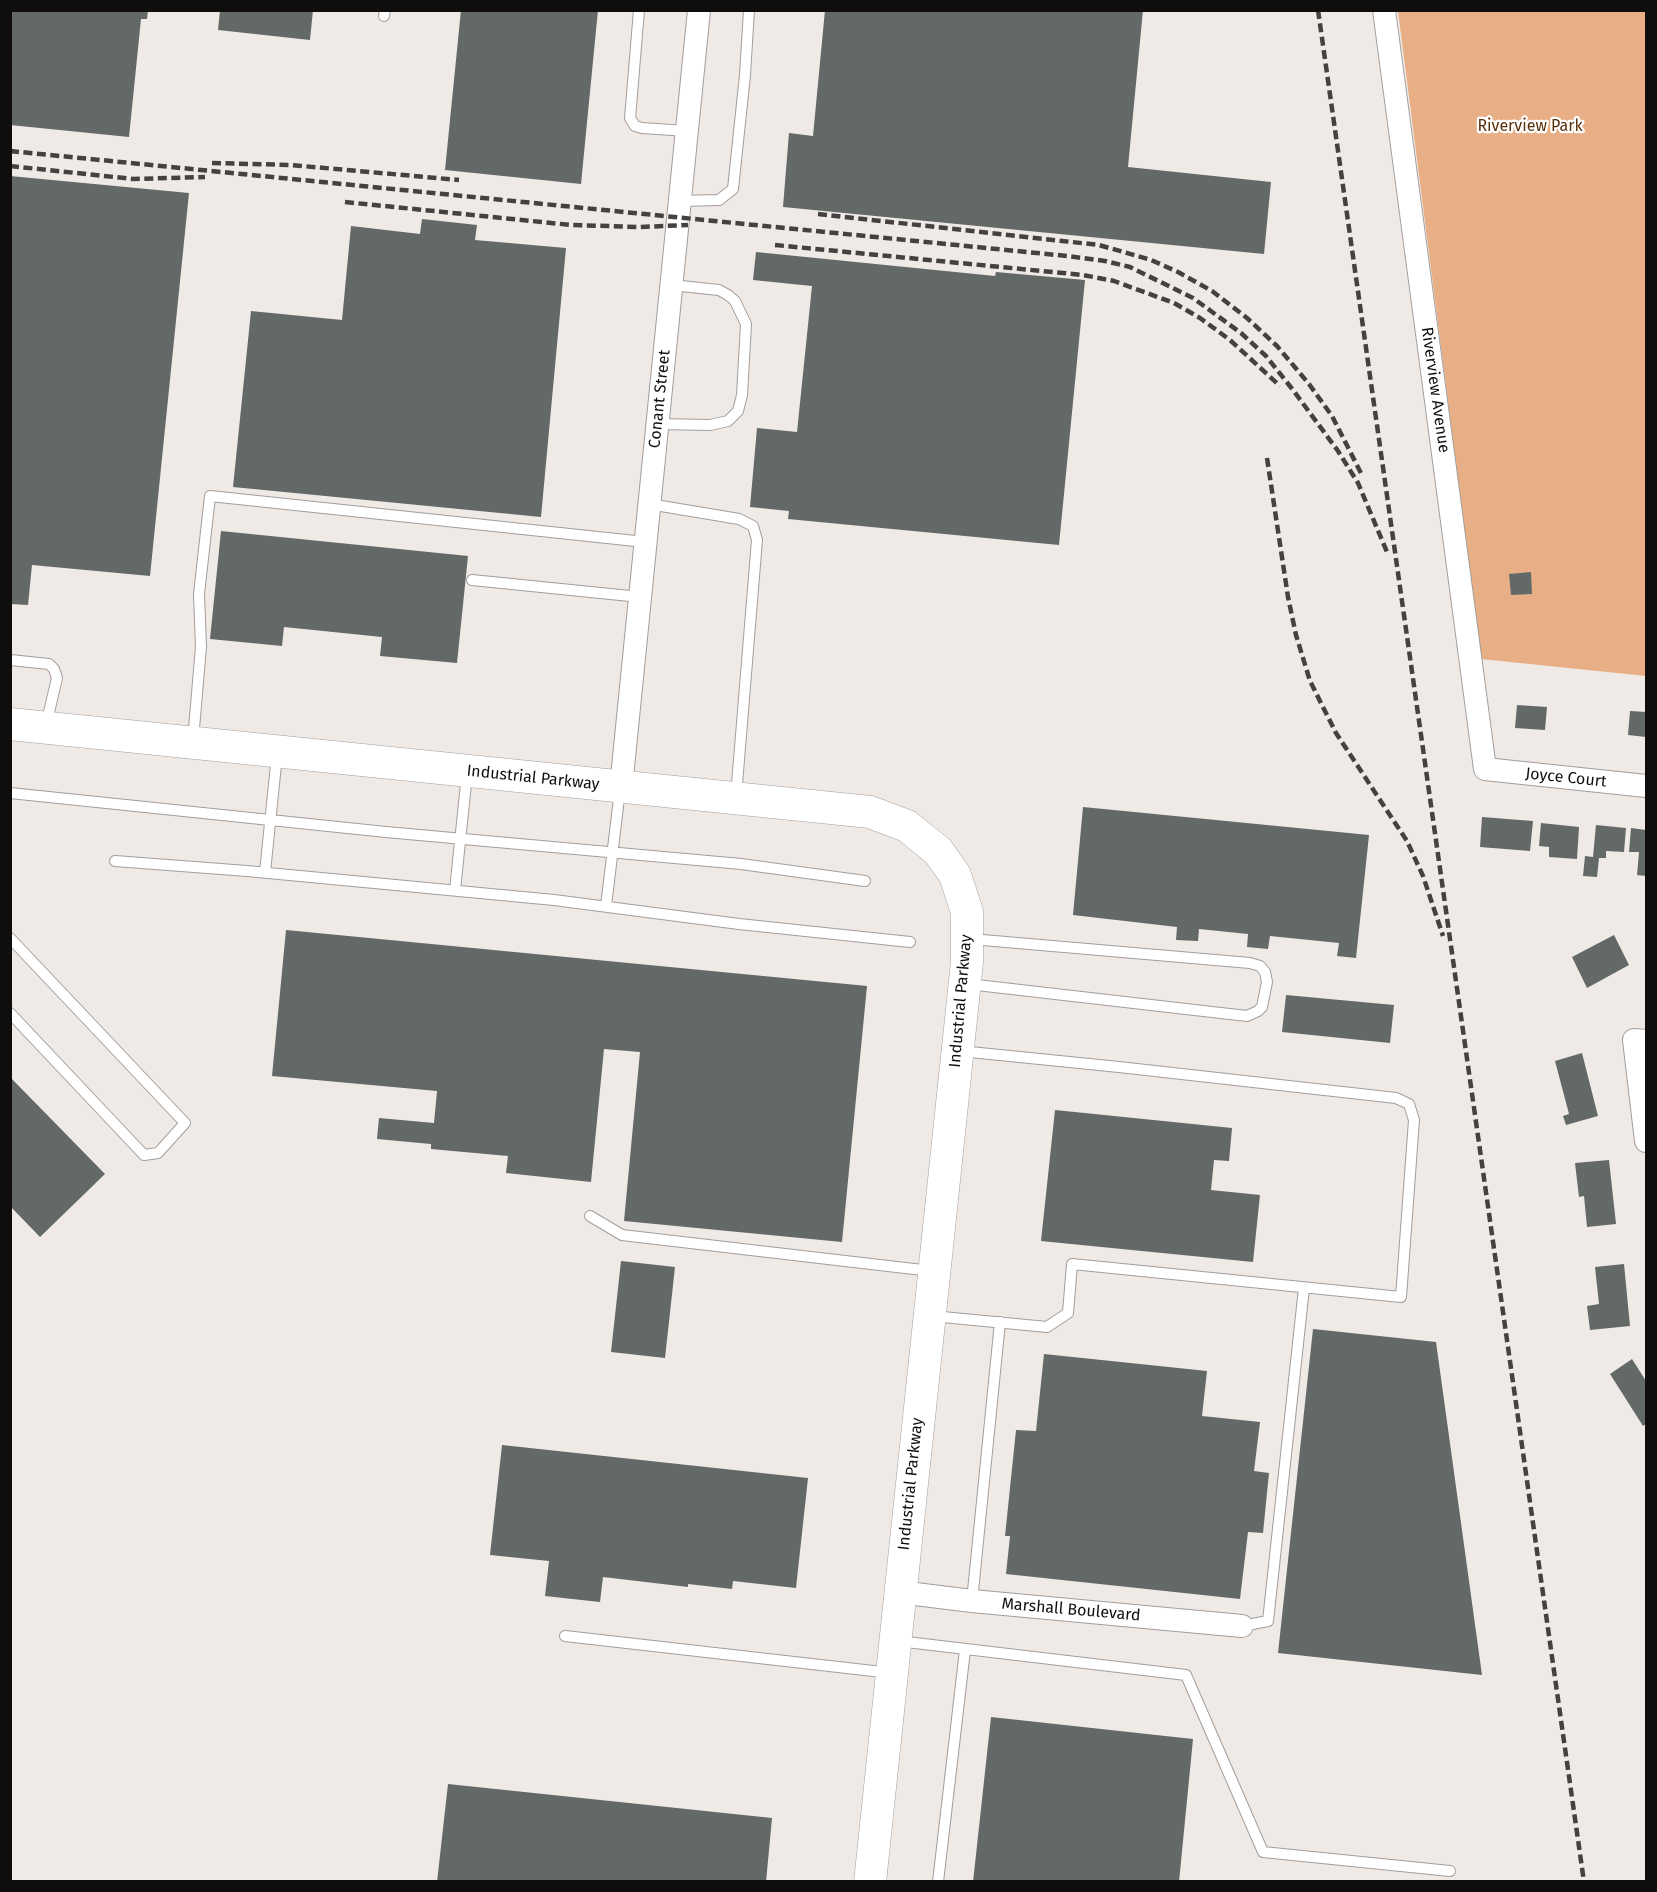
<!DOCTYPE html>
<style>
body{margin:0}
#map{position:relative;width:1657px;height:1892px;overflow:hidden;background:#f0eae7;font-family:"Fira Sans",sans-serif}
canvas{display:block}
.frame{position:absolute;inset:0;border:12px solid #100e0d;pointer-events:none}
</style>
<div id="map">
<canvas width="1657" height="1892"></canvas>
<div class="frame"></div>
</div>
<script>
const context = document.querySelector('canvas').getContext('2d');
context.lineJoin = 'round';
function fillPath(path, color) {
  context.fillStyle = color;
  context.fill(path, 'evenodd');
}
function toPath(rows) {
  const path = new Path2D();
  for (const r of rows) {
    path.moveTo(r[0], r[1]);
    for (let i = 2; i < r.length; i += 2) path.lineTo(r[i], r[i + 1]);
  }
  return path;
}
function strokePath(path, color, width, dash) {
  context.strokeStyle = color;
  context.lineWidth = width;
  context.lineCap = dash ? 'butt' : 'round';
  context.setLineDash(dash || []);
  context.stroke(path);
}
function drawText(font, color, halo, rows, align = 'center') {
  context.font = font + ' "Fira Sans",sans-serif';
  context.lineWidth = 4.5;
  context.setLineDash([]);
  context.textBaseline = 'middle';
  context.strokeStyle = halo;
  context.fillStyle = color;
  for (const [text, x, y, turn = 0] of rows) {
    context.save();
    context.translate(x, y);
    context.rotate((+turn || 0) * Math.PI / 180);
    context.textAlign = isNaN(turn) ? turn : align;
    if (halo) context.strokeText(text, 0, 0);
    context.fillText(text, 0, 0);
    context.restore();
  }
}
fillPath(toPath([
 [1398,11,1646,11,1646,676,1481,659]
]), '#e8ae85');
fillPath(toPath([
 [10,10,148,10,147,19,141,19,129,137,10,125],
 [220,10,313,10,310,40,218,30],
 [461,10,598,10,581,184,445,170],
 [825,10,1143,10,1128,167,1271,182,1264,254,783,207,789,133,813,136],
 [10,176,189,193,150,576,32,565,28,605,10,604],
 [422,219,477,225,475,240,566,248,541,517,233,487,251,311,342,320,351,226,420,234],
 [756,252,995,276,996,272,1085,280,1059,545,788,519,789,511,750,507,757,428,797,432,812,286,753,280],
 [221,531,468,556,457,663,380,656,382,637,284,627,282,646,210,639],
 [1531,572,1532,594,1511,595,1509,574],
 [1517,705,1547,707,1545,730,1515,728],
 [1630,711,1646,712,1646,737,1628,735],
 [1083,807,1369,835,1356,958,1337,956,1339,943,1270,936,1268,949,1247,947,1248,934,1199,929,1198,941,1176,940,1177,927,1073,915],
 [1482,817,1533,821,1530,851,1480,847],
 [1541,823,1579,827,1577,859,1549,857,1549,847,1539,846],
 [1596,825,1626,828,1624,852,1606,851,1606,858,1599,858,1597,877,1583,876,1585,856,1593,857],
 [1631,828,1646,830,1646,876,1637,875,1639,852,1629,852],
 [286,930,867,986,842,1242,624,1221,640,1052,604,1049,591,1182,506,1173,508,1156,431,1149,431,1144,377,1139,379,1118,434,1123,437,1091,272,1076],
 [1614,935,1629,965,1587,988,1572,957],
 [1286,995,1394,1005,1390,1043,1282,1032],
 [1582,1053,1598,1116,1566,1125,1563,1116,1569,1114,1555,1061],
 [10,1077,105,1174,40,1237,10,1206],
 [1055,1110,1232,1128,1229,1161,1214,1160,1211,1190,1260,1195,1253,1262,1041,1241],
 [1609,1160,1616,1224,1587,1227,1584,1196,1579,1197,1575,1163],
 [621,1261,675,1267,665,1358,611,1352],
 [1624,1264,1630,1326,1590,1330,1587,1306,1599,1304,1595,1267],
 [1313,1329,1436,1342,1482,1675,1278,1653],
 [1044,1354,1207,1371,1202,1416,1260,1422,1254,1471,1269,1473,1263,1533,1248,1532,1240,1599,1006,1574,1010,1536,1005,1536,1016,1430,1036,1431],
 [1632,1359,1646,1381,1646,1424,1643,1426,1610,1374],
 [502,1445,808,1478,796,1588,733,1581,732,1589,688,1584,688,1587,603,1577,600,1602,545,1596,549,1561,490,1555],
 [991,1717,1193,1739,1179,1882,973,1882],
 [448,1784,772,1818,766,1882,437,1882]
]), '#636967');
const lane = toPath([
 [639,10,630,118,635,126,642,128,687,131],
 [384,16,385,10],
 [680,201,719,200,733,189,745,75,749,10],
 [657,424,710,425,728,421,738,411,742,395,746,324,735,301,728,295,719,290,671,285],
 [649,504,739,519,753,526,757,540,736,796],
 [472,580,640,597],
 [10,660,49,664,54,669,57,678,46,725],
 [193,740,201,647,199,594,210,496,645,542],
 [10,793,386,832,741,864,865,881],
 [115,861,247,871,554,900,739,924,910,942],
 [265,872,277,755],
 [455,890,467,774],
 [606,906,620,790],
 [10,938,185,1123,158,1153,144,1155,10,1013],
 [968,984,1247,1016,1258,1011,1262,1007,1267,982,1265,972,1260,966,1250,963,971,939],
 [590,1216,622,1235,931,1271],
 [932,1316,1047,1327,1068,1313,1072,1264,1401,1297,1414,1120,1409,1104,1396,1098,1119,1067,960,1051],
 [972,1601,1000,1322],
 [1242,1626,1268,1621,1304,1288],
 [565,1636,891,1673],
 [898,1641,1186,1675,1263,1852,1450,1871],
 [938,1882,965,1650]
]);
const street = toPath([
 [1384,10,1485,769,1646,786],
 [621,787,699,10],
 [1646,1041,1634,1040,1646,1141],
 [899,1592,972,1601,1242,1626]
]);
const secondary = toPath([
 [10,724,870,812,907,826,938,851,955,875,967,912,967,962,870,1882]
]);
strokePath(lane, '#a39e9b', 12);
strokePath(street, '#a39e9b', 24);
strokePath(secondary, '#a39e9b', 33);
strokePath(lane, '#fff', 10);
strokePath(street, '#fff', 22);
strokePath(secondary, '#fff', 32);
strokePath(toPath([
 [1318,10,1584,1882],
 [10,151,1067,256,1105,261,1130,267,1193,298,1241,333,1266,356,1293,390,1338,451,1358,483,1387,552],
 [212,163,291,165,459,180],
 [10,166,133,179,205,177],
 [345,202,571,225,640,227,688,225],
 [818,214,1099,245,1151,260,1178,272,1212,291,1247,318,1277,346,1309,384,1332,416,1363,477],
 [775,245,1083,275,1114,281,1174,303,1200,318,1230,340,1280,386],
 [1267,458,1288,597,1296,635,1310,681,1336,733,1407,841,1423,876,1443,936]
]), '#444140', 4.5, [9, 4.5]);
drawText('16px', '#5a300d', '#fff', [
 ["Riverview Park",1530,127]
]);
drawText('16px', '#100e0d', '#fff', [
 ["Riverview Avenue",1435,390,82],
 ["Conant Street",660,399,-84],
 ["Industrial Parkway",533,778,6],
 ["Joyce Court",1566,778,6],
 ["Industrial Parkway",961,1001,-85],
 ["Industrial Parkway",911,1484,-84],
 ["Marshall Boulevard",1071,1610,5]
]);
</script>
